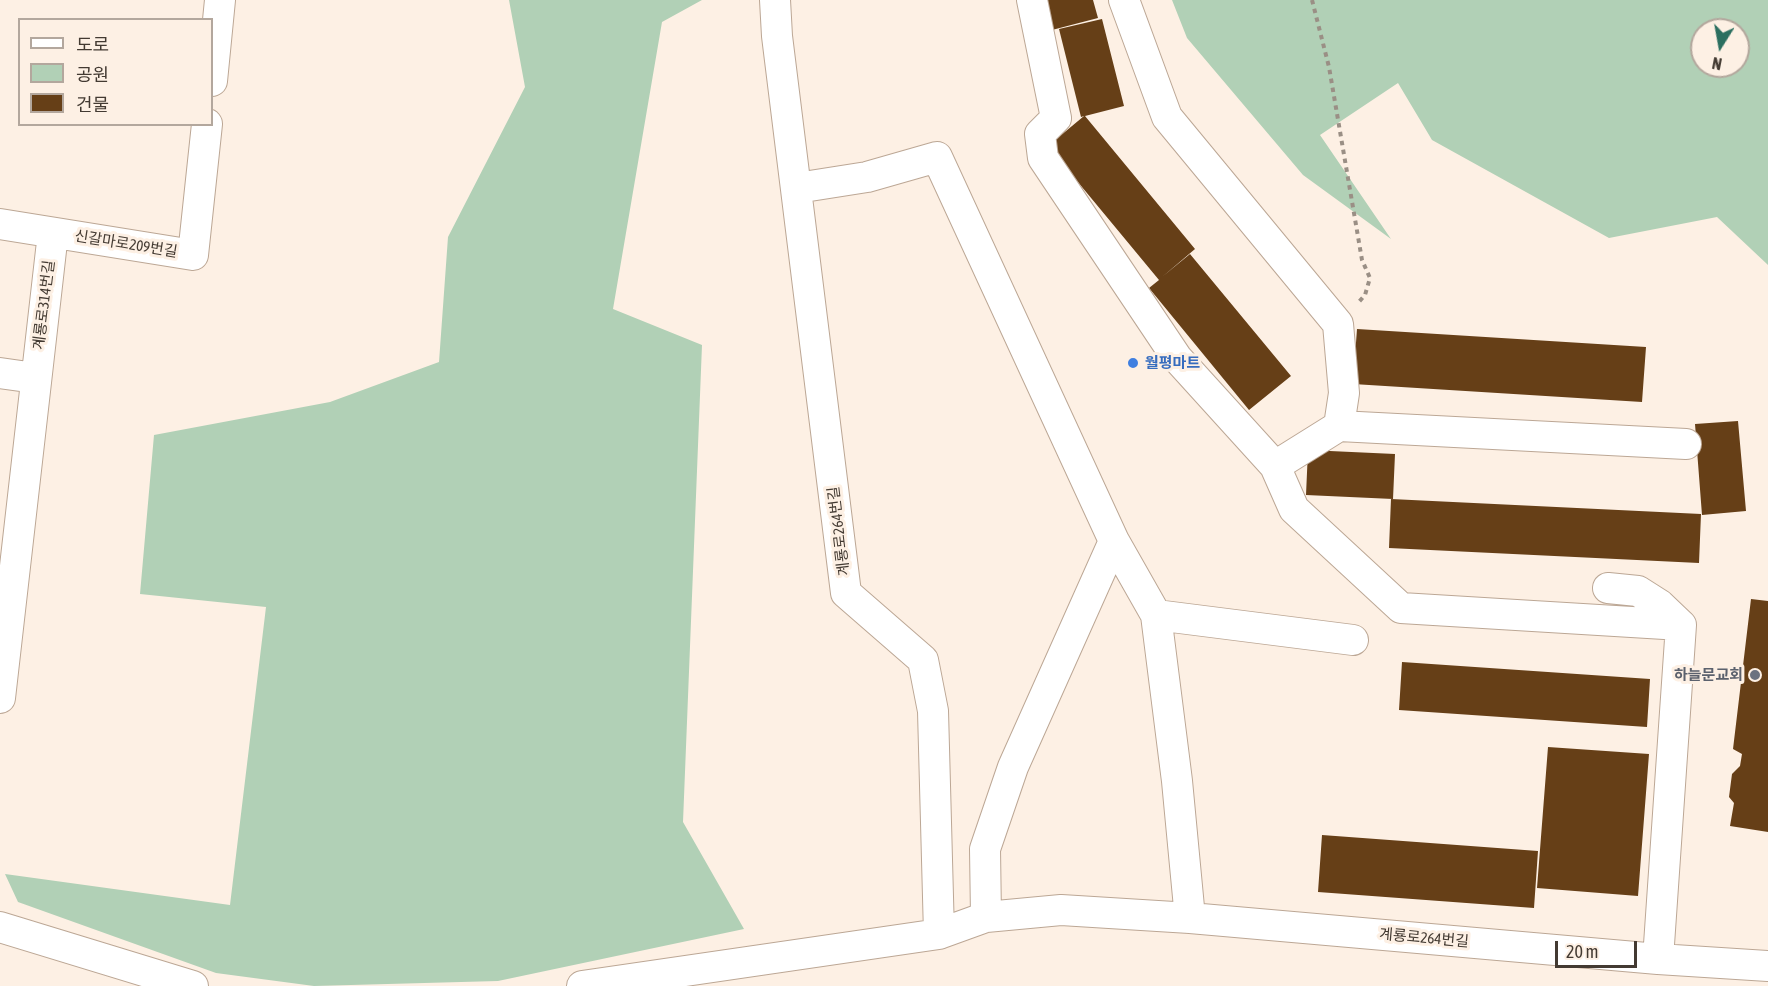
<!DOCTYPE html>
<meta charset="utf-8">
<style>
body{margin:0}
#map{position:relative;width:1768px;height:986px;overflow:hidden;background:#fdf0e4;font-family:"Asap Condensed","Noto Sans KR",sans-serif}
canvas{display:block}
.legend{position:absolute;left:18px;top:18px;width:195px;height:108px;box-sizing:border-box;background:#fdf0e4;border:2px solid #b3a79d;margin:0;padding:8px 10px;list-style:none;font-size:18px;color:#433a32}
.legend li{display:flex;align-items:center;gap:12px;height:30px}
.legend b{width:30px;border:2px solid #b3a79d}
.north{position:absolute;left:1690px;top:18px;width:60px;height:60px;box-sizing:border-box;background:#fdf0e4;border:2px solid #b3a79d;border-radius:50%;rotate:191deg;font-size:16px;font-weight:700;line-height:24px;text-align:center;color:#433a32}
.north::after{content:'';display:block;margin:auto;width:21px;height:27px;background:#2c6f60;clip-path:polygon(50% 0,100% 100%,50% 72%,0 100%)}
.scale{position:absolute;left:1555px;top:941px;width:82px;height:27px;box-sizing:border-box;border:3px solid #433a32;border-top:0;padding-left:8px;font-size:18px;line-height:21px;white-space:nowrap;color:#433a32;-webkit-text-stroke:4px #fdf0e4;paint-order:stroke}
</style>
<div id="map">
<canvas width="1768" height="986"></canvas>
<ul class="legend">
<li><b style="height:8px;background:#fff"></b>도로</li>
<li><b style="height:16px;background:#b1d0b6"></b>공원</li>
<li><b style="height:16px;background:#663f17"></b>건물</li>
</ul>
<div class="north">N</div>
<div class="scale">20 m</div>
</div>
<script>
const context = document.querySelector('canvas').getContext('2d');
context.lineJoin = 'round';
function fillPath(path, color) {
  context.fillStyle = color;
  context.fill(path, 'evenodd');
}
function toPath(rows) {
  const path = new Path2D();
  for (const r of rows) {
    path.moveTo(r[0], r[1]);
    for (let i = 2; i < r.length; i += 2) path.lineTo(r[i], r[i + 1]);
  }
  return path;
}
function strokePath(path, color, width, dash) {
  context.strokeStyle = color;
  context.lineWidth = width;
  context.lineCap = dash ? 'butt' : 'round';
  context.setLineDash(dash || []);
  context.stroke(path);
}
function drawText(font, color, halo, rows, align = 'center') {
  context.font = font + ' "Asap Condensed","Noto Sans KR",sans-serif';
  context.lineWidth = 6;
  context.setLineDash([]);
  context.textBaseline = 'middle';
  context.strokeStyle = halo;
  context.fillStyle = color;
  for (const [text, x, y, turn = 0] of rows) {
    context.save();
    context.translate(x, y);
    context.rotate((+turn || 0) * Math.PI / 180);
    context.textAlign = isNaN(turn) ? turn : align;
    if (halo) context.strokeText(text, 0, 0);
    context.fillText(text, 0, 0);
    context.restore();
  }
}
fillPath(toPath([
 [509,0,702,0,662,22,613,309,702,345,683,822,744,929,498,981,314,986,216,973,18,902,5,874,230,905,266,607,140,594,154,435,330,402,439,362,448,237,525,87],
 [1172,0,1768,0,1768,265,1717,217,1609,238,1432,140,1398,83,1320,135,1391,239,1303,175,1187,38],
 [1702,30,1738,30,1738,66,1702,66]
]), '#b1d0b6');
fillPath(toPath([
 [1044,0,1093,0,1098,18,1052,30],
 [1102,19,1124,106,1085,116,1195,249,1162,277,1190,254,1291,376,1249,410,1149,288,1159,280,1048,146,1084,116,1081,117,1059,29],
 [1357,329,1646,347,1642,402,1353,384],
 [1738,421,1746,511,1702,515,1695,424],
 [1308,450,1395,454,1393,499,1306,495],
 [1391,499,1701,514,1699,563,1389,548],
 [1751,599,1768,601,1768,832,1730,826,1734,803,1729,797,1732,774,1740,766,1742,754,1733,749],
 [1402,662,1650,679,1647,727,1399,710],
 [1548,747,1649,754,1638,896,1537,888],
 [1322,835,1538,851,1534,908,1318,892]
]), '#663f17');
const minor = toPath([
 [775,0,777,36,846,593,923,660,933,711,939,934],
 [1032,0,1056,118,1040,134,1043,158,1177,358,1275,466,1294,509,1401,608,1681,625],
 [1124,0,1167,117,1338,324,1344,393,1339,426,1686,444],
 [212,81,220,0],
 [797,188,867,177,937,157,1114,541,1156,615,1177,781,1190,918],
 [0,224,193,255,207,124],
 [0,373,35,378],
 [1275,466,1339,426],
 [1608,588,1638,591,1660,605,1681,625,1658,959],
 [1156,615,1353,640],
 [0,698,53,233],
 [986,917,985,849,1013,767,1114,541],
 [0,927,193,986],
 [582,986,939,934,986,917,1061,910,1190,918,1658,959,1768,966]
]);
strokePath(minor, '#bca795', 32);
strokePath(toPath([
 [1312,0,1329,67,1362,260,1370,278,1365,295,1357,304]
]), '#9a8f85', 4, [4.5, 4.5]);
strokePath(minor, '#fff', 30);
for (const [x, y, r, color] of [
 [1133,363,6,"#3f7fe0"],
 [1755,675,6,"#6b7280"]
]) {
  const dot = new Path2D();
  dot.arc(x, y, r, 0, 2 * Math.PI);
  context.fillStyle = color;
  context.fill(dot);
  strokePath(dot, '#fdf0e4', 2);
}
drawText('15px', '#433a32', '#fdf0e4', [
 ["신갈마로209번길",126,244,9],
 ["계룡로314번길",44,305,-83],
 ["계룡로264번길",839,531,-97],
 ["계룡로264번길",1424,938,5]
]);
drawText('bold 15px', '#366cbe', '#fdf0e4', [
 ["월평마트",1145,363]
], 'left');
drawText('bold 15px', '#5b616d', '#fdf0e4', [
 ["하늘문교회",1743,675]
], 'right');
</script>
